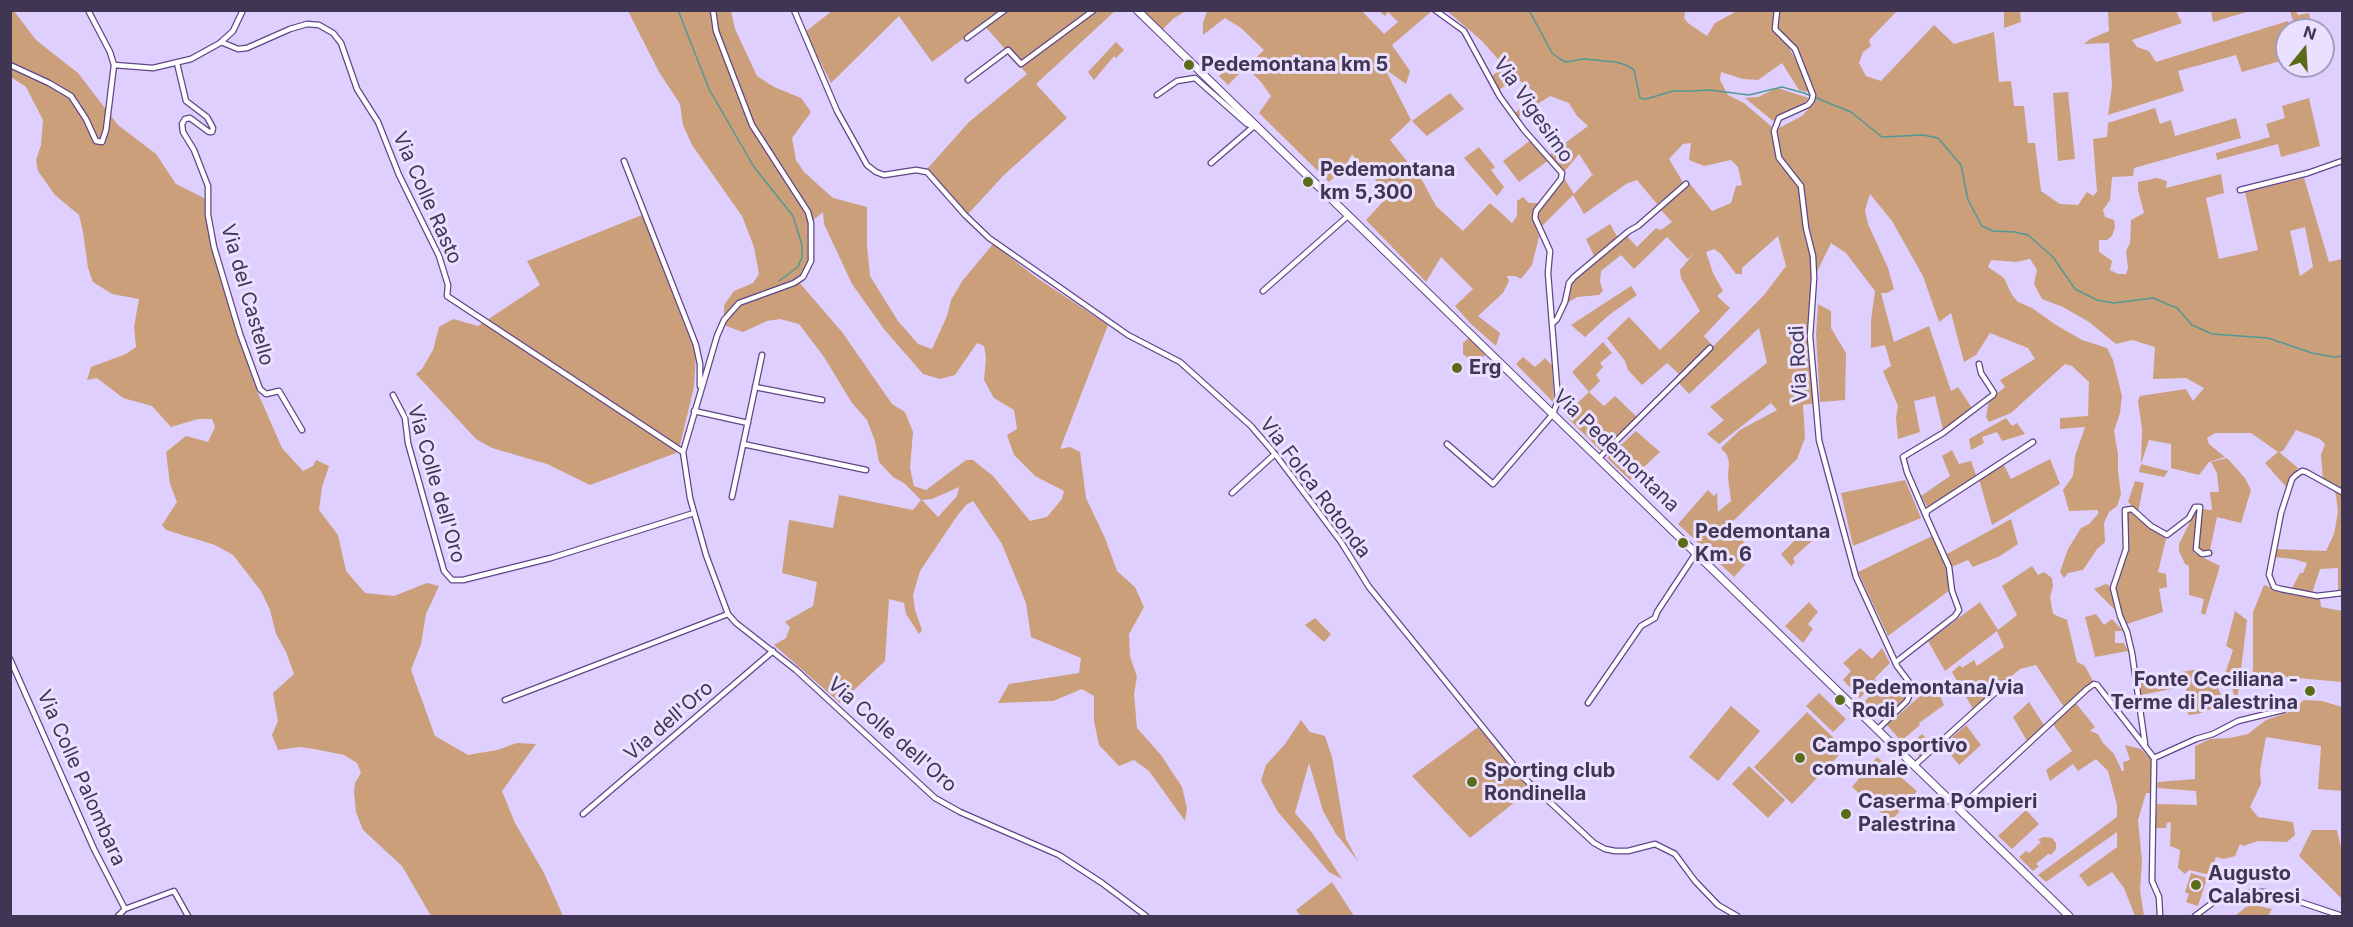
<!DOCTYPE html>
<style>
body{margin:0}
#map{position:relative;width:2353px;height:927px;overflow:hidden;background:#dfcffe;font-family:Inter,sans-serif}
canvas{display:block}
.frame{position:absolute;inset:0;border:12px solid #413554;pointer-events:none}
.north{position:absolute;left:2275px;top:18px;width:60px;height:60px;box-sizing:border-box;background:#eae0ff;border:2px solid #a69cbb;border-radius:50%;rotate:18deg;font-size:16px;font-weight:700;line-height:24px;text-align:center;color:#413554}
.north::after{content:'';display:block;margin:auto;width:21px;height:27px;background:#5b6c19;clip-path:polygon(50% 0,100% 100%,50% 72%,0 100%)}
</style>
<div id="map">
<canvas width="2353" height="927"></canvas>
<div class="frame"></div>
<div class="north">N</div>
</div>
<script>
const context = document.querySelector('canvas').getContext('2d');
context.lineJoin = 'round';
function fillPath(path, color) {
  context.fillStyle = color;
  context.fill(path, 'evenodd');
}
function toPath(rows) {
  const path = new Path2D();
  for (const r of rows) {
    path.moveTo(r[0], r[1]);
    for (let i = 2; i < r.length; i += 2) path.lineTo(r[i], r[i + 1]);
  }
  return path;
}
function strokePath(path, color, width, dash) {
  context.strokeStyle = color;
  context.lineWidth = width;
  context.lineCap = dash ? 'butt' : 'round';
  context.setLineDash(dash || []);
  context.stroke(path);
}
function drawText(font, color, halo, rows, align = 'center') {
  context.font = font + ' Inter,sans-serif';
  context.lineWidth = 6;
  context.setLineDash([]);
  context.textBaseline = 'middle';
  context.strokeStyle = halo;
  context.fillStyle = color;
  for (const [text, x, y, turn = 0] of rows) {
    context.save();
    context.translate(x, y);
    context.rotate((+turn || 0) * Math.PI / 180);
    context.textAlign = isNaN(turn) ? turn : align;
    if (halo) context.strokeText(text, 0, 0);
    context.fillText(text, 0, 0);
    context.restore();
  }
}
fillPath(toPath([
 [1671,10,1685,12,1684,18,1688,23,1707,36,1715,23,1737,11,1774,11,1774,17,1779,16,1780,11,1897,11,1869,40,1871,46,1863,52,1859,63,1866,76,1881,81,1934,25,1954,44,1994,32,1999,82,2011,81,2014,106,2024,106,2028,143,2035,143,2041,191,2060,204,2078,205,2087,192,2093,196,2097,192,2093,139,2107,137,2108,123,2155,108,2160,124,2171,120,2175,136,2236,118,2241,138,2134,168,2133,176,2112,177,2110,200,2103,210,2105,217,2114,220,2115,227,2112,236,2107,240,2099,240,2099,252,2112,261,2110,270,2118,274,2126,274,2128,268,2126,251,2130,243,2131,220,2144,213,2138,190,2138,182,2157,178,2167,181,2166,188,2221,174,2224,193,2206,198,2219,259,2258,250,2245,192,2304,178,2329,262,2342,259,2342,592,2338,593,2338,568,2320,569,2312,593,2292,588,2300,573,2303,573,2307,563,2293,559,2273,557,2275,549,2326,551,2334,534,2338,512,2336,495,2331,485,2323,481,2321,455,2325,444,2320,439,2296,430,2283,451,2279,452,2298,468,2289,480,2287,488,2265,463,2278,452,2251,433,2215,433,2207,438,2209,444,2225,457,2209,462,2199,475,2171,468,2171,444,2149,440,2141,464,2168,471,2164,477,2139,472,2141,464,2142,429,2138,401,2140,396,2186,389,2193,401,2204,388,2186,378,2153,379,2155,347,2132,340,2116,344,2089,322,2063,307,2042,299,2034,284,2037,270,2030,259,2016,262,1991,260,1988,267,2004,278,2012,295,2018,302,2032,308,2056,325,2082,340,2107,348,2113,360,2122,396,2120,413,2114,431,2118,454,2118,471,2121,494,2117,506,2109,512,2104,523,2105,542,2097,549,2083,570,2068,573,2064,578,2060,572,2068,549,2081,528,2089,524,2098,514,2098,510,2069,511,2063,490,2073,476,2075,456,2085,427,2060,429,2060,418,2088,416,2089,382,2072,366,2065,364,2011,413,1989,422,1986,417,1989,400,2005,387,2000,380,2035,359,2028,348,1990,333,1976,355,1964,362,1951,313,1939,322,1923,276,1892,221,1870,194,1865,210,1868,224,1888,268,1894,289,1887,293,1881,293,1894,342,1929,326,1951,391,1958,387,1972,408,1943,430,1935,396,1914,401,1920,432,1898,439,1896,418,1898,406,1883,371,1891,366,1885,345,1871,348,1871,320,1875,291,1846,253,1831,243,1814,278,1810,336,1816,403,1803,405,1805,438,1797,459,1729,525,1749,548,1753,556,1734,577,1678,524,1708,490,1714,496,1717,493,1718,512,1731,501,1728,477,1729,463,1727,455,1721,448,1740,430,1777,410,1771,403,1719,444,1707,434,1724,420,1710,407,1767,363,1759,328,1689,394,1678,382,1764,295,1786,266,1778,236,1742,268,1742,274,1736,274,1721,254,1714,249,1706,252,1713,273,1723,291,1717,296,1730,308,1704,336,1711,344,1680,375,1667,363,1642,385,1628,370,1625,361,1607,338,1629,317,1660,350,1700,311,1681,278,1680,270,1695,252,1688,259,1667,237,1634,269,1621,255,1601,271,1600,282,1603,291,1599,295,1577,297,1567,303,1570,288,1575,280,1627,236,1637,247,1656,228,1661,230,1672,222,1660,209,1690,184,1712,211,1731,203,1736,186,1742,185,1738,167,1731,160,1704,166,1689,160,1691,143,1683,144,1669,159,1684,184,1657,204,1637,180,1626,184,1584,214,1573,195,1541,227,1538,220,1539,211,1561,180,1564,178,1574,194,1592,175,1594,177,1579,154,1564,172,1549,155,1588,126,1577,116,1569,103,1550,96,1518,117,1514,114,1537,94,1515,77,1498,91,1492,76,1504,66,1481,40,1447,11],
 [1784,40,1792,41,1797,47,1816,95,1815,102,1802,116,1779,128,1771,129,1771,126,1744,103,1728,95,1720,80,1721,72,1743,79,1758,80,1782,63,1799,90,1807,92,1809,90,1796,60],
 [2305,227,2313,267,2300,276,2290,231],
 [11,11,14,11,36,40,78,73,118,125,156,154,176,184,204,198,239,341,257,391,282,448,303,471,313,466,316,460,329,466,322,487,319,510,338,535,346,571,365,593,394,596,427,583,439,586,426,614,421,644,411,670,435,736,468,755,497,750,517,743,536,744,502,791,515,823,544,873,563,916,431,916,402,866,363,830,356,812,354,793,355,783,361,773,357,763,344,755,314,749,299,747,278,750,272,735,278,721,273,693,294,674,286,652,276,634,270,610,261,591,233,555,215,545,166,530,162,525,177,502,170,484,166,452,186,436,208,442,215,427,212,419,198,419,171,427,152,406,123,398,97,378,87,380,91,367,126,354,136,347,134,327,139,299,112,294,93,282,88,268,83,232,79,215,55,195,38,171,36,160,41,145,43,120,26,87,11,77],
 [628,11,731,11,735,29,757,76,774,87,801,98,811,112,792,138,796,160,804,172,833,198,867,207,867,245,870,276,898,321,918,344,932,349,947,316,951,300,963,280,993,244,1037,278,1108,325,1060,449,1070,447,1080,452,1086,498,1105,538,1117,571,1135,587,1144,607,1129,634,1130,656,1137,677,1134,694,1137,728,1161,755,1182,787,1187,808,1185,821,1149,771,1134,760,1119,766,1099,745,1094,721,1094,696,1082,689,1053,701,998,703,1009,684,1079,673,1081,658,1031,637,1026,603,1002,544,973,501,966,505,957,516,920,571,913,595,915,610,922,630,919,634,906,614,904,603,889,599,885,661,840,703,774,645,786,638,790,627,785,622,813,606,817,582,782,573,789,520,833,528,839,495,913,510,921,500,904,483,893,477,879,462,875,441,867,420,852,403,824,357,799,324,780,319,767,321,743,332,726,326,724,320,724,305,734,291,753,283,759,274,754,247,742,216,692,145,683,125,680,104,659,72],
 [823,212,824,224,852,284,884,329,923,374,940,379,955,375,977,343,984,346,986,358,984,380,994,398,1014,410,1017,429,1007,435,1014,455,1035,476,1064,491,1062,499,1047,517,1030,521,993,476,973,460,966,460,926,490,914,486,910,468,913,432,905,412,892,404,842,332,798,281,811,261,811,222],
 [959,487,957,496,938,517,922,500,932,499],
 [832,11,1115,11,1036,84,1067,118,1004,175,968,214,927,169,969,122,1027,74,983,24,932,62,899,16,831,83,805,32],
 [1143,11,1193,11,1184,12,1173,19,1160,32,1144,16,1145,12],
 [1207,11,1362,11,1384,34,1398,22,1388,12,1385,16,1379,11,1432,11,1392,45,1410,71,1406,84,1385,69,1411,120,1390,140,1422,180,1436,206,1463,231,1490,203,1512,223,1517,216,1517,201,1523,197,1529,203,1538,203,1532,217,1539,237,1532,265,1521,279,1515,276,1507,276,1509,281,1503,293,1478,316,1500,333,1496,346,1471,324,1455,306,1473,289,1441,257,1426,282,1366,220,1390,194,1363,168,1352,154,1345,167,1329,182,1259,113,1271,96,1261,82,1246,67,1228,85,1219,76,1237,59,1246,67,1264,50,1241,28,1225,18,1203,35,1203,23],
 [2004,11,2020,11,2021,22,2004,28],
 [2108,11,2176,11,2182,23,2132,40,2137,47,2149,51,2156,62,2288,21,2290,30,2287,30,2287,59,2242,72,2236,55,2178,71,2184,91,2108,115,2112,86,2109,43,2084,44,2090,39,2109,31],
 [2211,11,2211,10,2250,11,2213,22],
 [2290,11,2296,11,2298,15,2309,13,2313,30,2296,30],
 [1116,42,1124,50,1116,58,1114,56,1094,80,1088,72],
 [1777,88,1809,98,1800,107,1781,114,1773,121,1745,98,1758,97],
 [2068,92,2075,159,2058,161,2053,93],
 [1450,93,1464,109,1427,136,1412,121],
 [2309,98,2320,146,2281,157,2278,144,2217,160,2216,153,2270,137,2266,124,2285,118,2282,106],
 [1531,140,1549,160,1519,182,1503,161],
 [1479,147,1495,167,1491,170,1504,187,1497,196,1464,158],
 [642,215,696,354,694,387,680,445,676,453,590,485,547,464,492,448,476,439,416,374,422,369,433,350,439,327,453,319,478,326,540,285,527,261],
 [1610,224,1618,238,1595,258,1586,239],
 [1631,286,1637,295,1609,315,1585,337,1571,325],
 [1818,304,1831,311,1831,328,1846,353,1845,400,1820,402,1816,335],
 [1470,337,1486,354,1480,360,1471,361,1463,354,1463,343],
 [1603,342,1612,353,1600,363,1603,367,1596,375,1600,381,1589,392,1604,406,1615,396,1638,418,1602,452,1565,415,1589,392,1572,372],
 [1523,357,1535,367,1545,358,1552,365,1554,403,1516,364],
 [2006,418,2012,426,2017,423,2025,434,2002,441,1997,432,1982,437,1984,443,1971,450,1969,439],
 [1636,431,1660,452,1630,480,1607,458],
 [1952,450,1959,464,1971,461,1976,475,1928,508,1921,496,1950,476,1942,456],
 [2227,458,2245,478,2251,490,2241,523,2217,517,2210,550,2203,552,2197,544,2202,509,2212,510,2210,492,2219,492,2217,473,2211,462],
 [2050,459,2060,484,1992,525,1979,479,2003,463,2011,479],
 [1905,480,1921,518,1853,546,1841,493],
 [2135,481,2144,483,2138,512,2128,502],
 [2197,508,2199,511,2194,553,2220,566,2205,615,2201,613,2204,599,2189,595,2189,566,2185,564,2179,551,2179,544],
 [2129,511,2166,539,2158,572,2166,574,2167,587,2159,589,2163,612,2127,624,2120,611,2115,583,2126,554,2127,512],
 [2011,519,2018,544,2000,556,1973,567,1968,560,1951,567,1947,554],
 [1817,526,1822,532,1793,558,1795,562,1791,566,1781,554,1797,538,1794,535],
 [1932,536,1948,571,1950,590,1888,636,1858,572],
 [2032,566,2038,575,2044,572,2052,578,2053,586,2050,597,2053,614,2067,620,2077,662,2085,666,2094,683,2084,689,2064,707,2036,665,2020,669,1973,709,1952,672,1960,665,1962,668,1974,660,1977,666,2004,647,1997,631,1945,671,1928,641,1980,602,1998,630,2017,615,2002,586],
 [2106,584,2109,585,2115,610,2094,589],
 [2264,585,2294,595,2320,599,2321,607,2342,611,2342,682,2252,674,2253,670,2253,612],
 [1809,602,1818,612,1808,624,1813,629,1803,643,1785,626],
 [2235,611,2247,620,2237,703,2226,671,2233,650,2226,646],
 [2096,614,2104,625,2112,619,2123,631,2115,631,2115,643,2124,643,2128,651,2095,657,2085,617],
 [1315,618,1331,634,1324,642,1305,625],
 [1860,648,1872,659,1882,648,1890,663,1875,678,1876,681,1860,698,1843,680,1851,671,1843,663],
 [2193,670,2214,676,2224,704,2198,714,2188,715,2186,686,2141,695,2138,680],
 [1903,680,1906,686,1905,698,1883,720,1864,702,1884,681,1894,691],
 [1935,683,1944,705,1919,723,1920,725,1901,741,1887,725,1919,697,1919,695],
 [1819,693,1846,719,1833,732,1806,706],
 [2304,700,2322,701,2342,707,2342,791,2318,789,2321,746,2266,737,2260,770,2261,784,2250,807,2258,817,2293,822,2295,835,2287,842,2258,841,2243,846,2240,844,2235,856,2224,859,2216,857,2210,875,2189,870,2185,874,2178,868,2180,850,2170,846,2171,822,2167,823,2166,828,2155,828,2157,804,2197,805,2196,791,2157,788,2158,782,2195,779,2195,746,2210,739,2230,738,2248,734,2266,720,2292,711],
 [2029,702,2044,725,2027,741,2013,717],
 [2075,702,2095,727,2090,731,2098,734,2103,743,2114,754,2122,771,2124,771,2123,762,2130,760,2125,745,2141,749,2151,759,2151,793,2146,793,2138,820,2142,861,2140,890,2144,916,2135,916,2124,888,2112,872,2088,887,2079,875,2117,847,2117,832,2046,882,2038,875,2117,817,2117,805,2108,771,2096,759,2078,771,2073,764,2050,781,2046,770,2072,751,2053,724],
 [1731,706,1760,731,1718,781,1689,757],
 [1807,712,1845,749,1792,804,1754,767],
 [1301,720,1310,732,1325,736,1332,757,1346,839,1358,861,1336,834,1323,811,1309,763,1295,813,1313,834,1342,879,1329,872,1278,812,1261,781,1266,765,1285,744],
 [1966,725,1981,745,1959,765,1943,745],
 [1478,727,1531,789,1470,838,1412,776],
 [1922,734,1933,746,1920,757,1908,746],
 [1877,757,1917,791,1891,821,1852,787],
 [1749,766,1785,800,1768,818,1732,784],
 [2026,810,2039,824,2012,849,1998,836],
 [2312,830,2337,830,2342,852,2342,899,2299,856],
 [2043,837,2052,838,2056,843,2056,849,2051,855,2048,854,2036,864,2039,866,2033,871,2019,857,2026,851,2029,853,2041,842,2038,840],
 [2191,873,2207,878,2198,906,2186,902,2189,894,2185,892],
 [1332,882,1354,916,1299,916,1300,915,1296,910],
 [2253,905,2272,909,2268,916,2235,916,2246,907]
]), '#cb9f7a');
strokePath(toPath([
 [678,10,709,89,754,167,793,216,802,245,802,257,798,267,779,281],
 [1529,10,1552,53,1560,59,1566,62,1584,59,1616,62,1626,65,1634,70,1640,98,1646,99,1673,91,1692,91,1710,90,1749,95,1782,87,1804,93,1851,112,1882,137,1923,135,1938,138,1961,165,1968,200,1982,226,1993,231,2015,232,2028,235,2053,257,2075,289,2097,300,2114,303,2153,298,2177,308,2192,325,2212,334,2268,338,2312,353,2334,357,2342,356]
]), '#539895', 1.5);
const street = toPath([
 [713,10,716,31,752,125,808,212,811,223,811,261,803,277,794,283,739,303,724,320,717,336,683,452,690,498,706,555,728,614,736,623,796,670,935,798,960,812,1059,855,1102,883,1146,916],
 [794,10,837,111,867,165,876,172,884,175,916,170,927,172,965,215,989,238,1128,335,1180,362,1251,426,1275,454,1341,542,1369,587,1524,778,1594,843,1605,849,1615,851,1628,851,1655,844,1675,854,1695,881,1718,905,1737,916],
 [1435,10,1464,31,1500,97,1524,130,1562,173,1561,179,1536,211,1535,218,1550,251,1548,273,1558,400,1553,414,1493,484,1447,444],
 [1777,10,1775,29,1795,49,1813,95,1812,100,1808,105,1779,118,1774,131,1779,158,1801,186,1806,228,1813,256,1814,278,1810,336,1819,440,1856,577,1897,666,1909,682,1911,691,1907,701,1878,729],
 [967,38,1005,10],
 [221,42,238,49,247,48,290,29,307,24,319,25,333,33,341,43,357,89,378,122,399,175,439,256,448,285,447,296,683,452],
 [177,63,186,101,207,117,213,128,212,132,209,132,190,118,185,119,182,124,183,132,194,150,208,186,208,215,214,247,240,334,260,389,266,394,279,391,302,430],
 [10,65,49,83,71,96,86,119,96,141,102,142,106,130,114,65,110,52,88,10],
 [114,65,153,68,191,59,220,43,233,31,243,10],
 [968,80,1008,50,1021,64,1094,10],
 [1157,95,1177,81,1195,78,1247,124,1257,128],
 [624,161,696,345,700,364,700,386],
 [1211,163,1253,127],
 [2240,190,2308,173,2342,161],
 [1263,291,1349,215],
 [1552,324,1557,319,1565,302,1569,283,1574,277,1629,231,1638,226,1686,184],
 [755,387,822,400],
 [393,395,405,418,408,443,444,571,452,580,463,580,551,558,694,513],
 [694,411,748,423],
 [743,444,866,470],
 [1599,458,1710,348],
 [2342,492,2306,472,2302,471,2296,475,2292,479,2281,513,2269,575,2274,587,2281,589,2317,596,2342,593],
 [1232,493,1275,454],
 [732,497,762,355],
 [1926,516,1907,472,1903,457,1943,433,1993,395,1994,393,1981,373,1979,364],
 [10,659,94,849,125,909],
 [1896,662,1955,616,1959,610,1952,591,1949,567,1926,516,1927,511,2033,442],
 [505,700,728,614],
 [1588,703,1641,626,1655,618,1657,612,1696,553],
 [2145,744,2132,653,2127,632,2120,616,2113,588,2126,549,2125,510,2132,509,2151,526,2167,535,2189,518,2195,507,2200,507,2196,549,2202,554,2209,553],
 [2154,758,2196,739,2213,734,2238,721,2283,710],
 [1915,765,2008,681],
 [1959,808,2087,689,2094,684,2097,685,2154,758,2152,881,2159,897,2160,916],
 [583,814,773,651],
 [118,916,125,909,174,891,188,916],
 [2195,916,2215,901,2246,893,2262,892,2273,893,2342,916]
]);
const secondary = toPath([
 [1137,10,2069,916]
]);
strokePath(street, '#604588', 7);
strokePath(secondary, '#604588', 9);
strokePath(street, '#fff', 4.5);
strokePath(secondary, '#fff', 7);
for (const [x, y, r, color] of [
 [1189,65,6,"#5b6c19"],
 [1308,182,6,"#5b6c19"],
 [1457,368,6,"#5b6c19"],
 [1683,543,6,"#5b6c19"],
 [2310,691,6,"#5b6c19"],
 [1840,700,6,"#5b6c19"],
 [1800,758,6,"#5b6c19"],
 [1472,782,6,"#5b6c19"],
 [1846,814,6,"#5b6c19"],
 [2196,885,6,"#5b6c19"]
]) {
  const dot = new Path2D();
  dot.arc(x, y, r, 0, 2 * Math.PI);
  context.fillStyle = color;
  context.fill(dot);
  strokePath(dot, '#eae0ff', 2);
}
drawText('bold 20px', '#413554', '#eae0ff', [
 ["Pedemontana km 5",1201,65],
 ["Pedemontana",1320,170],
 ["km 5,300",1320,193],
 ["Erg",1469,368],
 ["Pedemontana",1695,532],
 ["Km. 6",1695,555],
 ["Fonte Ceciliana -",2298,680,"right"],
 ["Terme di Palestrina",2298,703,"right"],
 ["Pedemontana/via",1852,688],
 ["Rodi",1852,711],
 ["Campo sportivo",1812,746],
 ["comunale",1812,769],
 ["Sporting club",1484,771],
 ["Rondinella",1484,794],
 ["Caserma Pompieri",1858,802],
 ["Palestrina",1858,825],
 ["Augusto",2208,874],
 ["Calabresi",2208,897]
], 'left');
drawText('20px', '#413554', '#eae0ff', [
 ["Via Vigesimo",1533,110,55],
 ["Via Colle Rasto",427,198,66],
 ["Via del Castello",247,295,74],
 ["Via Rodi",1799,364,-93],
 ["Via Pedemontana",1616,451,44],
 ["Via Colle dell'Oro",436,484,74],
 ["Via Folca Rotonda",1315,488,53],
 ["Via dell'Oro",669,721,-41],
 ["Via Colle dell'Oro",892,735,41],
 ["Via Colle Palombara",81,778,66]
]);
</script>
